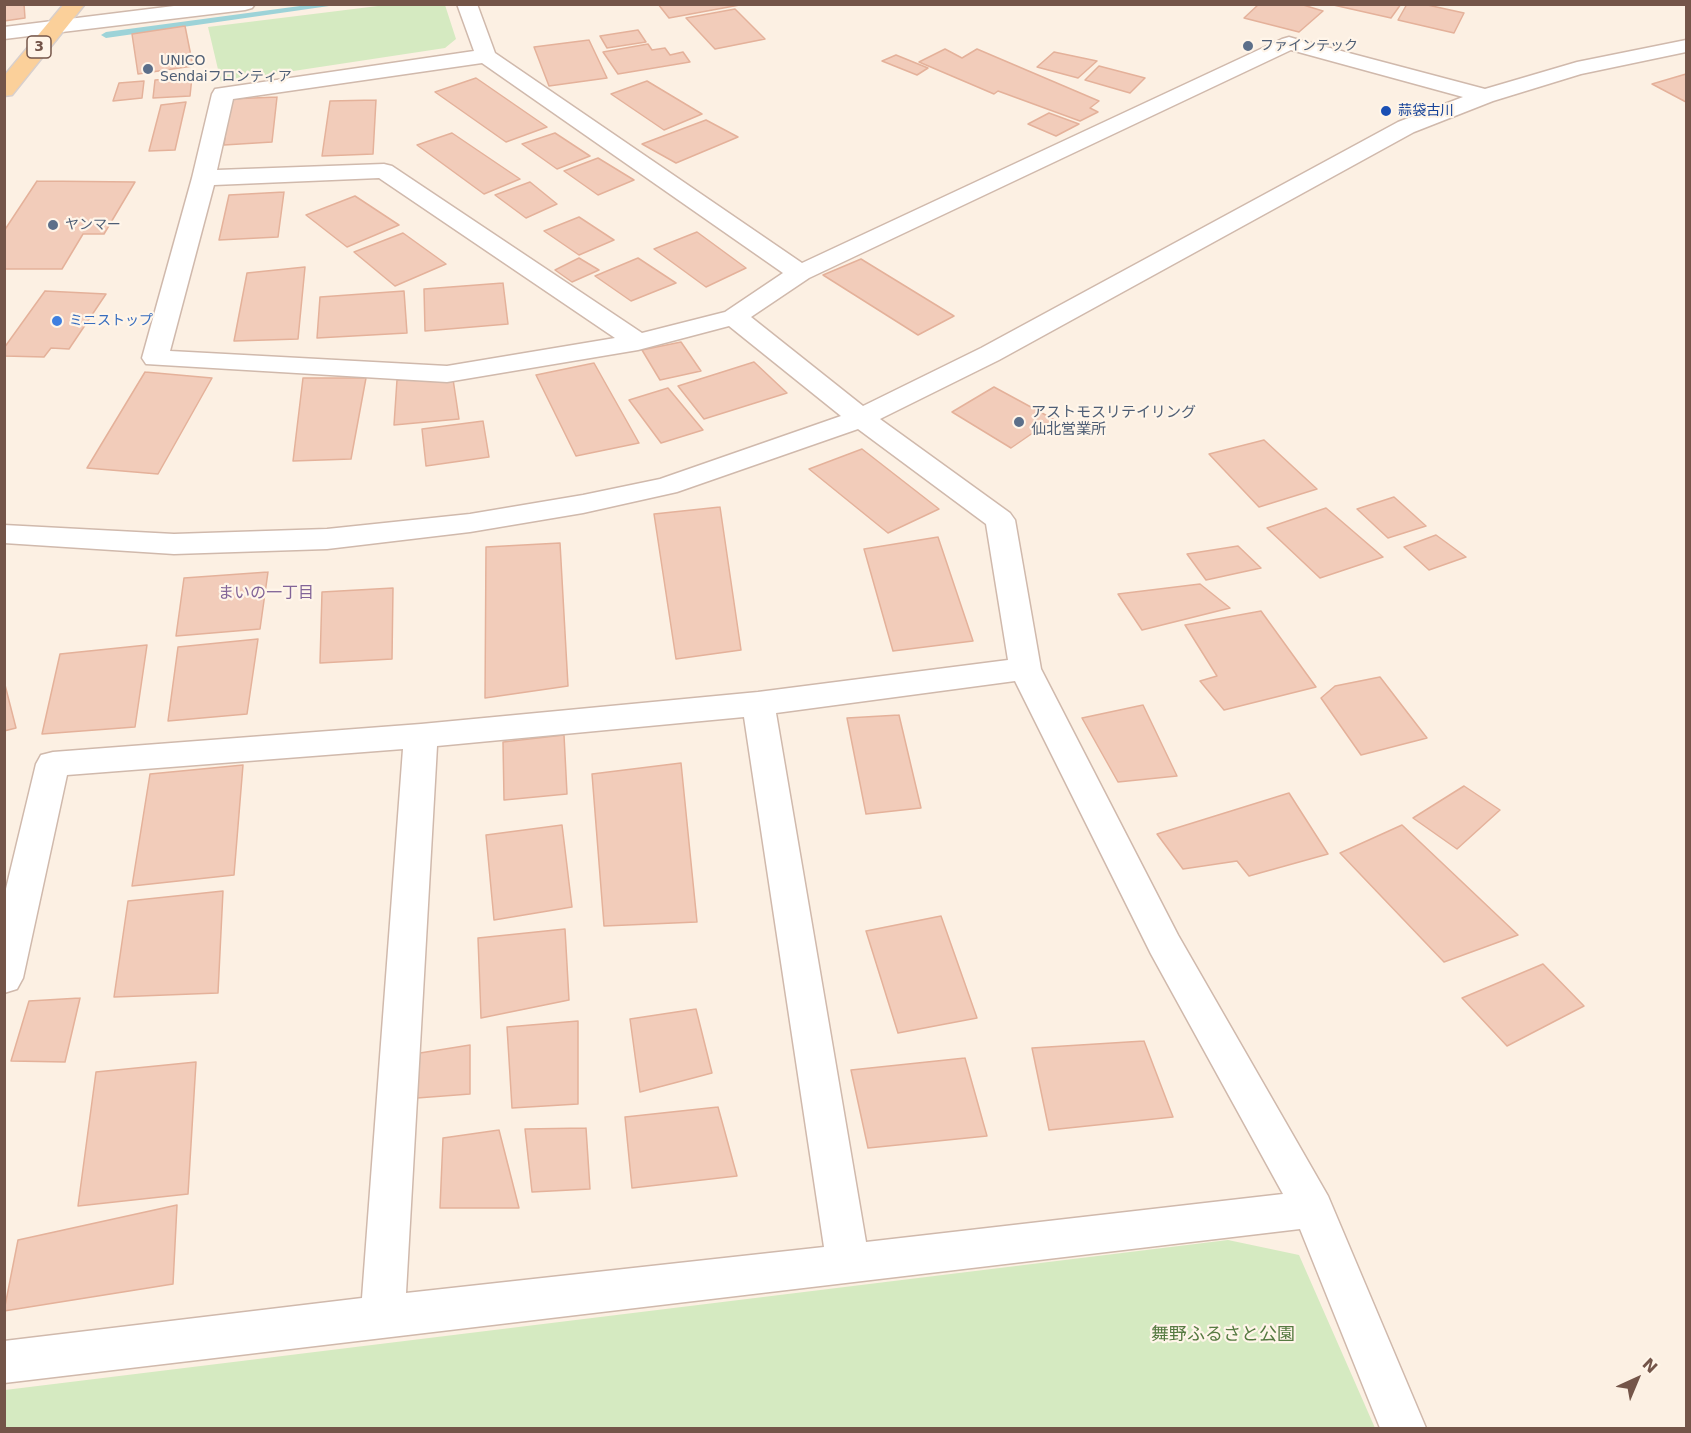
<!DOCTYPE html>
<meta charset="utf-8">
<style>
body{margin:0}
#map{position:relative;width:1691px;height:1433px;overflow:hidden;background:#fcf0e3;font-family:"DejaVu Sans",sans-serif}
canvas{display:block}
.frame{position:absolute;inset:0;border:6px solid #745549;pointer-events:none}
.north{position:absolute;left:1607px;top:1349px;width:60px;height:60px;-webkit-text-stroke:4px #fff5e9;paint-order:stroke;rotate:44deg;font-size:16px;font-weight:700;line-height:24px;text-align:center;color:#745549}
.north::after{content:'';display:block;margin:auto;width:21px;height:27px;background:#745549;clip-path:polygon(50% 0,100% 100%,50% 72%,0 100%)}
</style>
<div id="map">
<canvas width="1691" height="1433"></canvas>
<div class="frame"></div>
<div class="north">N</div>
</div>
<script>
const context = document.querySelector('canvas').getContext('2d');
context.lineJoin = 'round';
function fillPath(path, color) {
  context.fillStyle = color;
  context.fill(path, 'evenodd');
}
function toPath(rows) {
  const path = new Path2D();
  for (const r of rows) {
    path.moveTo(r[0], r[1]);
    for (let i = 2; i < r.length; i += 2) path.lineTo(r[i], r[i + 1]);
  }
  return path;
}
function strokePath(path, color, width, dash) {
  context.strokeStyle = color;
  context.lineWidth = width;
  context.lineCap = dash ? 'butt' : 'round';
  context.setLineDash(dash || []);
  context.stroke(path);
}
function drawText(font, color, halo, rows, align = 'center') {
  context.font = font + ' "DejaVu Sans","Noto Sans JP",sans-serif';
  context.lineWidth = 4.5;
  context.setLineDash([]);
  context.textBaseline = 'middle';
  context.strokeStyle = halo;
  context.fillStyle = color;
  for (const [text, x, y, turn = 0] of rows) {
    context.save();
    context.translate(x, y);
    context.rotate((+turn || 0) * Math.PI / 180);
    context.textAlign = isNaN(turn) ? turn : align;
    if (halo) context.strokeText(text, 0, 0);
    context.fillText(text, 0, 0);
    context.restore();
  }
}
fillPath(toPath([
 [445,5,456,39,445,48,221,82,208,27,386,5],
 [1228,1240,1299,1255,1375,1428,5,1428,5,1390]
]), '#d5eac1');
fillPath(toPath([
 [315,4,343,4,106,38,101,35,106,32,315,4]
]), '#9dd3d8');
const building = toPath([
 [4,4,24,4,25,18,4,21,4,4],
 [658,4,745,4,669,18,658,4],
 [1259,4,1300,4,1323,11,1299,32,1244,18,1259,4],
 [1329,4,1401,4,1391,18,1329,4],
 [1407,4,1423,4,1464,13,1454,33,1398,20,1407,4],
 [735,9,765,39,715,49,686,18,735,9],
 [185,26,193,66,138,74,132,34,185,26],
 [638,30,646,42,607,48,600,36,638,30],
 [589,40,607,78,549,86,534,47,589,40],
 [648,44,652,50,665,48,670,55,683,52,690,62,618,74,603,52,648,44],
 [945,49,962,58,977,49,1099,101,1090,108,1098,112,1080,121,998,91,994,94,919,62,945,49],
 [1054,52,1097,61,1078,78,1037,67,1054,52],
 [896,55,928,68,917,75,882,61,896,55],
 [1099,66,1145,78,1130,93,1085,80,1099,66],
 [1686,74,1686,102,1652,84,1686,74],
 [192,77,190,96,153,98,155,80,192,77],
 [476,78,547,127,506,142,435,92,476,78],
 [144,81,142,98,113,101,119,83,144,81],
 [647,81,702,114,664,130,611,94,647,81],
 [277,97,272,142,224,145,230,99,277,97],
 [376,100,373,154,322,156,330,101,376,100],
 [186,102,175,150,149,151,161,105,186,102],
 [1049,113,1079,124,1056,136,1028,124,1049,113],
 [706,120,738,137,676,163,642,144,706,120],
 [452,133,520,179,484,194,417,145,452,133],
 [555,133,590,156,557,169,522,144,555,133],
 [598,158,634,180,598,195,564,171,598,158],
 [37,181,135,182,104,234,83,234,62,269,4,269,4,231,37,181],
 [530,182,557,204,526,218,495,195,530,182],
 [284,192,278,237,219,240,229,195,284,192],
 [355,196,399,225,347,247,306,215,355,196],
 [579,217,614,240,579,255,544,231,579,217],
 [697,232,746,268,706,287,654,249,697,232],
 [403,233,446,264,395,286,354,252,403,233],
 [579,258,599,270,572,282,555,270,579,258],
 [638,258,676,283,631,301,595,276,638,258],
 [861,259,954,316,918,335,823,275,861,259],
 [305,267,298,339,234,341,247,273,305,267],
 [503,283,508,324,425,331,424,289,503,283],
 [45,291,106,294,69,349,51,348,44,357,4,356,4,348,45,291],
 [404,291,407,333,317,338,320,297,404,291],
 [681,342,701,371,660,380,642,350,681,342],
 [754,362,787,393,704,419,678,386,754,362],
 [594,363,639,443,576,456,536,375,594,363],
 [145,372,212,378,158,474,87,468,145,372],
 [303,378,366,378,351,459,293,461,303,378],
 [453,379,459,419,394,425,397,380,453,379],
 [994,387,1053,419,1011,448,952,412,994,387],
 [668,388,703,430,661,443,629,400,668,388],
 [483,421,489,457,426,466,422,429,483,421],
 [1264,440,1317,489,1259,507,1209,454,1264,440],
 [862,449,939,509,888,533,809,469,862,449],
 [1394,497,1426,526,1388,538,1357,509,1394,497],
 [720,507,741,650,676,659,654,514,720,507],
 [1326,508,1383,557,1320,578,1267,528,1326,508],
 [1436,535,1466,557,1429,570,1404,547,1436,535],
 [938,537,973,641,893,651,864,549,938,537],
 [560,543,568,686,485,698,486,547,560,543],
 [1238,546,1261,568,1206,580,1187,554,1238,546],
 [268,572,260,629,176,636,184,578,268,572],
 [1200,584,1230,608,1142,630,1118,594,1200,584],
 [393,588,392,659,320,663,322,592,393,588],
 [1261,611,1316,687,1224,710,1200,681,1217,676,1185,625,1261,611],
 [258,639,247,714,168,721,178,647,258,639],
 [147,645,135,727,42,734,60,654,147,645],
 [1380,677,1427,738,1361,755,1321,698,1335,686,1380,677],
 [4,681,16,728,4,731,4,681],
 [1143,705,1177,776,1118,782,1082,718,1143,705],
 [899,715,921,808,866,814,847,718,899,715],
 [564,735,567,794,504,800,503,742,564,735],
 [681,763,697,922,604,926,592,774,681,763],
 [243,765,234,875,132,886,150,774,243,765],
 [1464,786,1500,810,1457,849,1413,818,1464,786],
 [1289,793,1328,854,1249,876,1237,861,1183,869,1157,834,1289,793],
 [562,825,572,907,494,920,486,835,562,825],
 [1402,825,1518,935,1444,962,1340,853,1402,825],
 [223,891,218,993,114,997,128,901,223,891],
 [941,916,977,1018,898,1033,866,931,941,916],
 [565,929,569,1000,481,1018,478,938,565,929],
 [1543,964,1584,1006,1507,1046,1462,998,1543,964],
 [80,998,65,1062,11,1061,29,1001,80,998],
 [696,1009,712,1073,640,1092,630,1019,696,1009],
 [578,1021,578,1104,512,1108,507,1027,578,1021],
 [1144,1041,1173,1117,1049,1130,1032,1048,1144,1041],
 [470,1045,470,1094,417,1098,420,1053,470,1045],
 [965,1058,987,1136,868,1148,851,1070,965,1058],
 [196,1062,188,1194,78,1206,96,1072,196,1062],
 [718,1107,737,1176,632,1188,625,1117,718,1107],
 [586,1128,590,1189,532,1192,525,1129,586,1128],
 [499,1130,519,1208,440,1208,443,1138,499,1130],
 [177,1205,173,1284,4,1311,18,1240,177,1205]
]);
fillPath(building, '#f2ccba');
strokePath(building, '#e4b19a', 1.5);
const minor = toPath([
 [190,4,255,4,252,8,245,10,4,39,4,27,190,4],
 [457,4,477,4,495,53,802,263,1282,39,1289,37,1296,39,1485,89,1577,62,1686,40,1686,52,1581,74,1493,101,1414,132,999,360,880,419,1010,513,1015,520,1041,669,1178,935,1328,1196,1426,1428,1380,1428,1300,1229,4,1383,4,1341,362,1298,403,749,67,775,23,978,17,989,4,993,4,897,36,764,41,755,53,752,421,724,758,692,1008,660,986,524,858,429,677,492,583,513,470,532,327,549,174,554,4,543,4,525,174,534,327,529,470,514,583,495,660,479,841,416,729,326,638,350,447,382,146,364,142,358,192,178,212,94,215,89,474,51,457,4],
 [1291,50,1463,97,1398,122,981,348,863,406,751,317,809,278,1291,50],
 [482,63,783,273,725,312,642,333,392,166,384,164,217,170,233,99,482,63],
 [379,178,615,338,447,366,170,351,214,185,379,178],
 [1015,681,1151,954,1283,1194,866,1242,776,713,1015,681],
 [744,717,824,1247,406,1293,437,746,744,717]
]);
const major = toPath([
 [64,4,85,4,12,95,4,96,4,76,64,4]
]);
strokePath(minor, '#d0b9ac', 3);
strokePath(major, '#d8cfcc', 3);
fillPath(minor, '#fff');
fillPath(major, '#fbd09a');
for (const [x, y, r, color] of [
 [1248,46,6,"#5c6f8a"],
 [148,69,6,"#5c6f8a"],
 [1386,111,6,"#1a4fb4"],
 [53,225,6,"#5c6f8a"],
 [57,321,6,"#3f7fe0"],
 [1019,422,6,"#5c6f8a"]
]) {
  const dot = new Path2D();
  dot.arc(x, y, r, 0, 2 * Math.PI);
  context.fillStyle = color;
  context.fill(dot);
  strokePath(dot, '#fff5e9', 2);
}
drawText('14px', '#4e5e75', '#fff5e9', [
 ["ファインテック",1260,46],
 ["UNICO",160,61],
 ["Sendaiフロンティア",160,77],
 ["ヤンマー",65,225]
], 'left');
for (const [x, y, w] of [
 [39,47,24]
]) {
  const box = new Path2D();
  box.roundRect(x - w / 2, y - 11, w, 22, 4.5);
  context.fillStyle = '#fff5e9';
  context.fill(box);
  strokePath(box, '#745549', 1.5);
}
drawText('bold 14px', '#745549', null, [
 ["3",39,47]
]);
drawText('14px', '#164399', '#fff5e9', [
 ["蒜袋古川",1398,111]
], 'left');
drawText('14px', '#366cbe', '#fff5e9', [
 ["ミニストップ",69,321]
], 'left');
drawText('15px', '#4e5e75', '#fff5e9', [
 ["アストモスリテイリング",1031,413],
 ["仙北営業所",1031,430]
], 'left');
drawText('16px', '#826498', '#fff5e9', [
 ["まいの一丁目",266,594]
]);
drawText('18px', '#567a41', '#fff5e9', [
 ["舞野ふるさと公園",1223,1335]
]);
</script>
